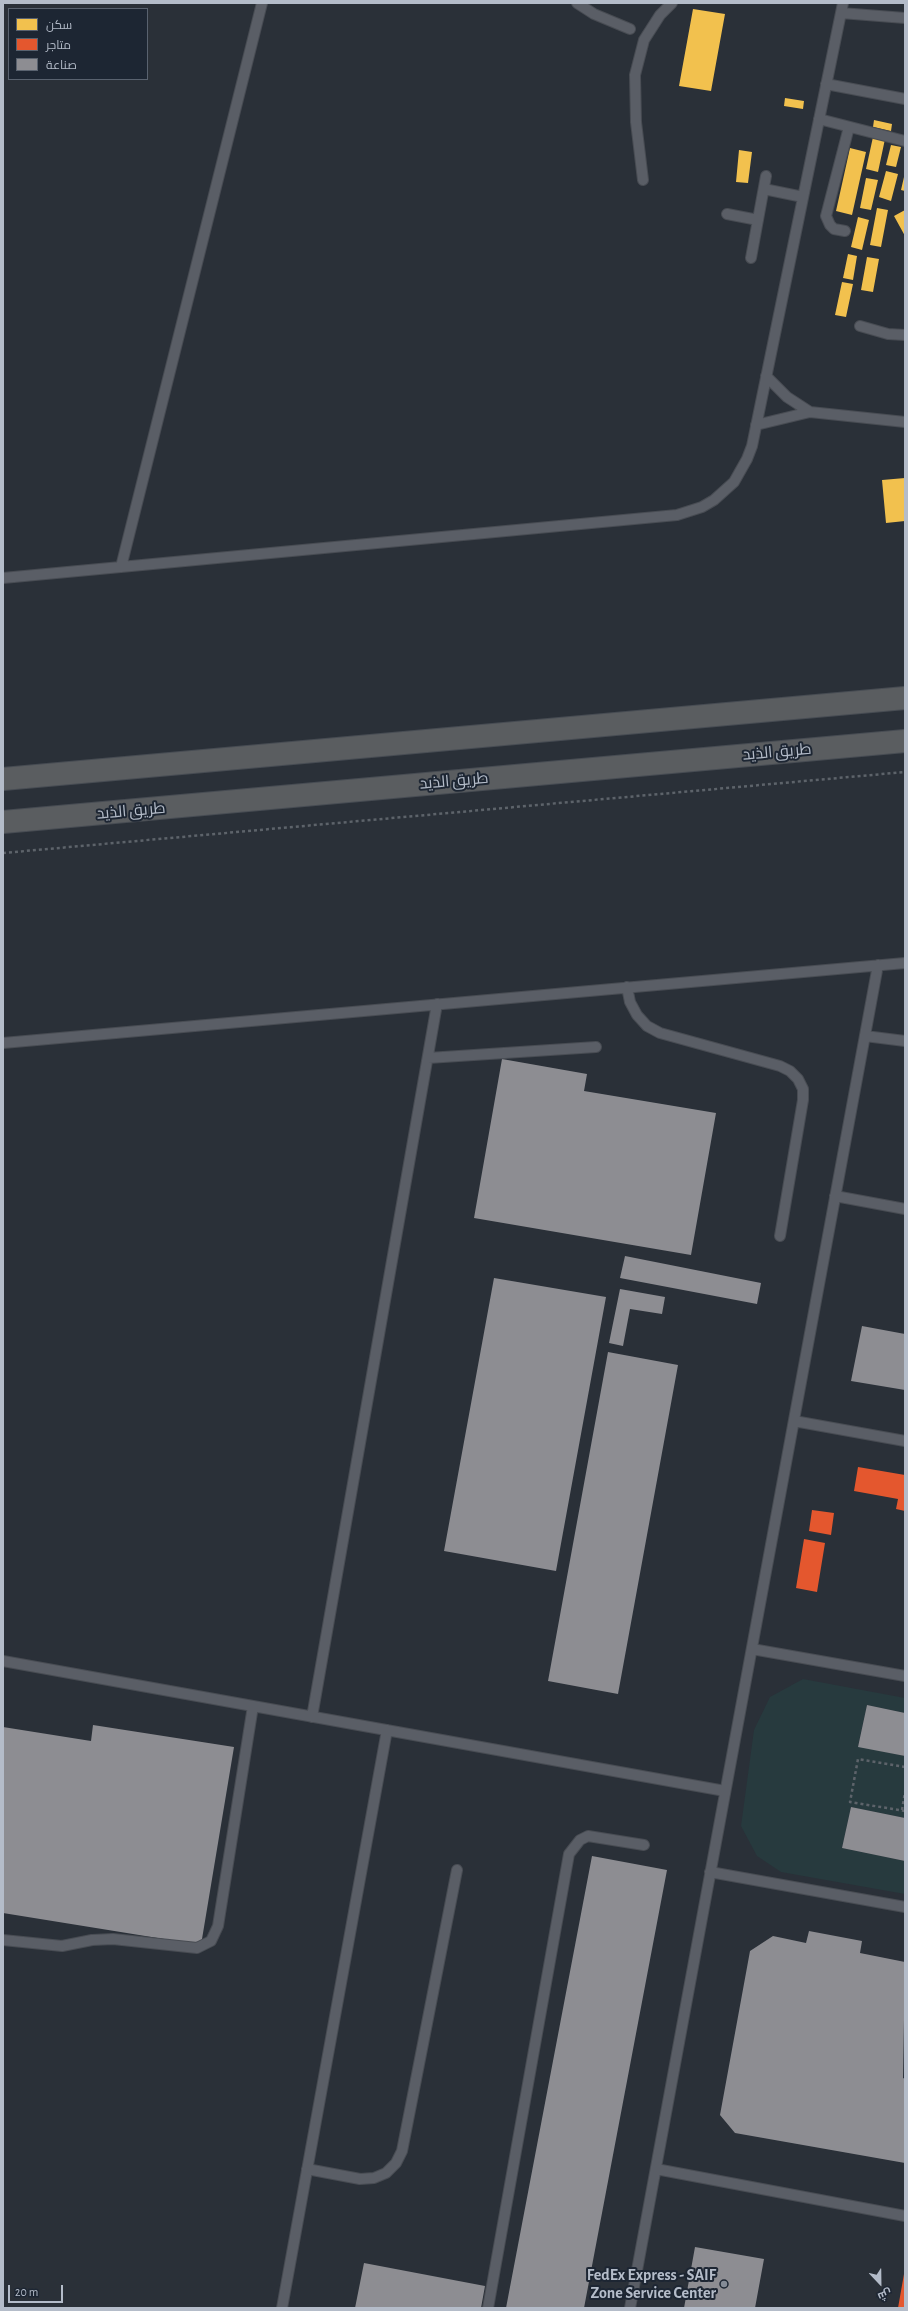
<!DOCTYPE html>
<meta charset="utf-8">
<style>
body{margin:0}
#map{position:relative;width:908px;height:2311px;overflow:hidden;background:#2a3038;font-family:"Alegreya Sans",Cairo,sans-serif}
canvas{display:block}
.frame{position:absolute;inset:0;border:4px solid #b4bcc9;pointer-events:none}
.legend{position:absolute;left:8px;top:8px;width:140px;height:72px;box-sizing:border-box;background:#1d2633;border:1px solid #59626f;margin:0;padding:5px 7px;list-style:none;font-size:12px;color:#b4bcc9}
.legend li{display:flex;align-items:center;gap:8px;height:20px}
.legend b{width:20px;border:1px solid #59626f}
.north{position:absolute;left:860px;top:2263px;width:40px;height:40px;-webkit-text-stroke:3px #1d2633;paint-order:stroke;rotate:158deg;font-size:11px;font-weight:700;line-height:16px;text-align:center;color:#b4bcc9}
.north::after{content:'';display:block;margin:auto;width:14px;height:18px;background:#b4bcc9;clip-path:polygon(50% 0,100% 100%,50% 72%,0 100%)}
.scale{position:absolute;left:8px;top:2285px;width:55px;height:18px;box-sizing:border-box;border:2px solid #b4bcc9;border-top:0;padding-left:5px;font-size:12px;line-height:14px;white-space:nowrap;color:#b4bcc9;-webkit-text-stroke:3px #1d2633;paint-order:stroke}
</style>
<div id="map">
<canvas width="908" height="2311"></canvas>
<div class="frame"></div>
<ul class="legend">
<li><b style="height:11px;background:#f2c14e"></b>سكن</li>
<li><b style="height:11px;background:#e4572e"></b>متاجر</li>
<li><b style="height:11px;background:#8d8d92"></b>صناعة</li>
</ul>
<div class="north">ش</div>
<div class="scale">20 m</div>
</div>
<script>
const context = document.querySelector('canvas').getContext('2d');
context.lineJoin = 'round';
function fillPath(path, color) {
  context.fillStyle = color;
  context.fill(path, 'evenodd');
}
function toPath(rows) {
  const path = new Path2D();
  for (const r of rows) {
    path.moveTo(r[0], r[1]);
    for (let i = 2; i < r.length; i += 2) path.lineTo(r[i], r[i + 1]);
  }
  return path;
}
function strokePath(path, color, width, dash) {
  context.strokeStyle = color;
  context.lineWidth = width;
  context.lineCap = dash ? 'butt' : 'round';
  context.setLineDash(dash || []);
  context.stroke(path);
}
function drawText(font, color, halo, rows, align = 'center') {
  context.font = font + ' "Alegreya Sans",Cairo,sans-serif';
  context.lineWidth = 4;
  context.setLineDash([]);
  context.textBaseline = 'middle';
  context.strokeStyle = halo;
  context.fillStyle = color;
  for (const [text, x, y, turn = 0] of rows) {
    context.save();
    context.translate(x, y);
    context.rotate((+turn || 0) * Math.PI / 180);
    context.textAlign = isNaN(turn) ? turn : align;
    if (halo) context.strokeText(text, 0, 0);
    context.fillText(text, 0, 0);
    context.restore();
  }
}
fillPath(toPath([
 [803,1679,905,1698,905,1713,867,1705,858,1746,905,1756,905,1818,851,1807,842,1848,905,1861,905,1894,781,1872,757,1856,741,1826,754,1730,770,1697]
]), '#273a3e');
fillPath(toPath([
 [693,9,725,14,711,91,679,86],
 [785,98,804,101,803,109,784,106],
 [874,120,892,124,891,131,873,127],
 [873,137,885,139,878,172,866,169],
 [891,145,901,147,896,167,886,165],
 [850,148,866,152,852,215,836,211],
 [739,150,752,152,748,183,736,182],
 [886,171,898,174,891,201,879,197],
 [904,177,905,177,905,191,901,190],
 [866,178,878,180,871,210,860,208],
 [877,208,888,210,881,247,870,245],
 [905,210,905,236,894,216],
 [858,217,869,220,862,250,851,247],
 [848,254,857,256,853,280,843,278],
 [867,257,879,259,873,292,861,290],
 [842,282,853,284,846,317,835,315],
 [905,478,905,521,886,523,882,480]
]), '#f2c14e');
fillPath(toPath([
 [858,1467,905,1475,905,1511,896,1509,898,1499,854,1491],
 [812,1510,834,1513,831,1535,809,1531],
 [804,1539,825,1543,817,1592,796,1588],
 [904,2274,905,2308,898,2308]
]), '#e4572e');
fillPath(toPath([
 [502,1059,587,1074,584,1091,716,1113,691,1255,474,1218],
 [625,1256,761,1283,757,1304,620,1278],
 [494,1278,606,1297,556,1571,444,1551],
 [620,1289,665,1297,662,1314,630,1309,623,1346,609,1343],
 [862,1326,905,1334,905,1390,851,1381],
 [608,1352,678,1365,618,1694,548,1681],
 [867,1705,905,1713,905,1756,858,1747],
 [93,1725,234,1747,201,1945,3,1913,3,1727,91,1741],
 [851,1807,905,1818,905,1861,842,1848],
 [592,1856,667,1870,584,2308,506,2308],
 [809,1931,862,1941,860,1953,905,1962,903,2078,905,2079,905,2163,735,2133,720,2115,750,1951,773,1936,806,1943],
 [695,2247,764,2259,755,2308,684,2308],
 [364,2263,485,2286,481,2308,355,2308]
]), '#8d8d92');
const service = toPath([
 [577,3,594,14,630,29],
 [841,13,905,18],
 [826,84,905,99],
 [819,119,905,141],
 [643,180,636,122,635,75,644,40,660,15,672,3],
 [764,189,803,197],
 [727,214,758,220],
 [845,231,834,229,830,225,826,216,849,127],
 [751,258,766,176],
 [860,326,888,334,905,335],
 [766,376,787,397,810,412],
 [756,425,810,412,905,422],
 [121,567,262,3],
 [3,578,677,515,702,507,714,500,734,482,747,459,752,446,843,3],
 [627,987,630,1002,637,1015,647,1026,660,1033,780,1066,790,1071,798,1079,803,1089,803,1100,780,1236],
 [865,1036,905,1041],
 [3,1043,905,963],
 [428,1058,596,1047],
 [835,1196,905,1209],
 [794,1421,905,1441],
 [752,1649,905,1676],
 [3,1661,725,1791],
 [312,1717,437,1004],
 [710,1872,905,1907],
 [3,1940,62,1946,92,1940,113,1939,197,1948,211,1941,218,1926,253,1706],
 [307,2169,360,2179,374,2178,386,2173,396,2163,402,2151,457,1870],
 [656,2169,905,2216],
 [282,2308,387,1730],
 [488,2308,569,1854,580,1840,588,1836,644,1845],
 [630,2308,878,965]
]);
const motorway = toPath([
 [3,779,905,698],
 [3,822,905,741]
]);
strokePath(service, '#484c53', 12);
strokePath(motorway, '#474c53', 24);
strokePath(toPath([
 [3,853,905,772],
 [905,1767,858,1759,850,1802,905,1811],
 [902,1810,905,1792]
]), '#5d636a', 2.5, [3, 3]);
strokePath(service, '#5a5e66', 10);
strokePath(motorway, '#5a5d60', 22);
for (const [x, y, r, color] of [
 [724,2284,4,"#848b96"]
]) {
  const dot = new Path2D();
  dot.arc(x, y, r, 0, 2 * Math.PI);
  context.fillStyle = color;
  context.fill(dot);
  strokePath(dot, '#1d2633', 1.5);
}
drawText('16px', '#b4bcc9', '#1d2633', [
 ["طريق الذيد",777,752,-5],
 ["طريق الذيد",454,781,-5],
 ["طريق الذيد",131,811,-5]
]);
drawText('bold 16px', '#b4bcc9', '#1d2633', [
 ["FedEx Express - SAIF",716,2275],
 ["Zone Service Center",716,2293]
], 'right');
</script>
